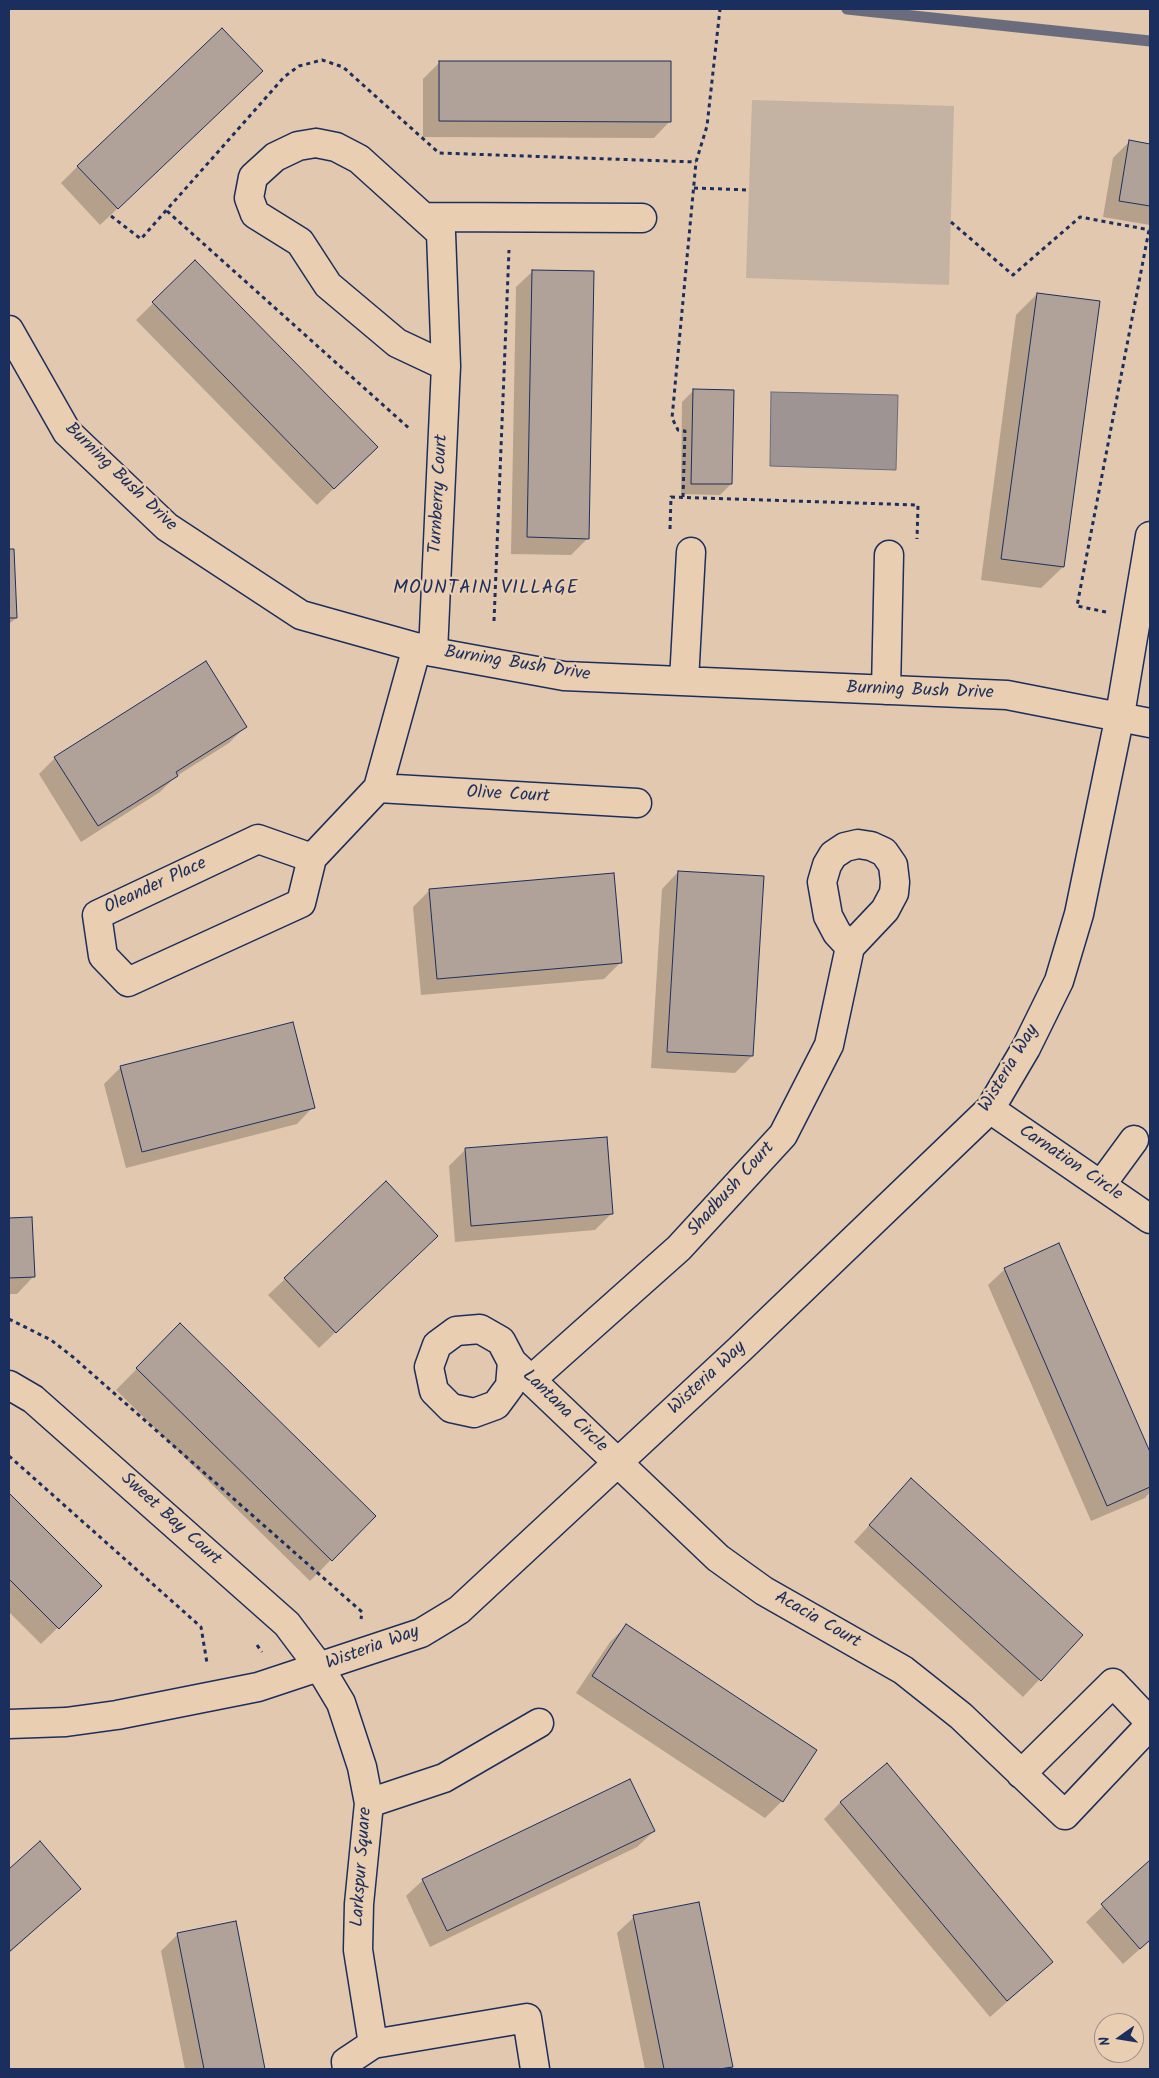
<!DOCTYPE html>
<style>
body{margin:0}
#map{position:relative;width:1159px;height:2078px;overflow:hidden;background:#e2c8ae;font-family:Kalam,sans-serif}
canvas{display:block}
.frame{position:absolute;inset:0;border:10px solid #1b2f5e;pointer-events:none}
.north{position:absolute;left:1094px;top:2013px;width:50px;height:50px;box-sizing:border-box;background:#eaceb1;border:1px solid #978e90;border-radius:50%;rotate:257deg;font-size:14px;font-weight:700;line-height:20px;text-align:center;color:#1b2f5e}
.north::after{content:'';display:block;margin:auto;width:18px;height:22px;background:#1b2f5e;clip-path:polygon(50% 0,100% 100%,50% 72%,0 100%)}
</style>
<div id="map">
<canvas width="1159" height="2078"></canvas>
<div class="frame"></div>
<div class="north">N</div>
</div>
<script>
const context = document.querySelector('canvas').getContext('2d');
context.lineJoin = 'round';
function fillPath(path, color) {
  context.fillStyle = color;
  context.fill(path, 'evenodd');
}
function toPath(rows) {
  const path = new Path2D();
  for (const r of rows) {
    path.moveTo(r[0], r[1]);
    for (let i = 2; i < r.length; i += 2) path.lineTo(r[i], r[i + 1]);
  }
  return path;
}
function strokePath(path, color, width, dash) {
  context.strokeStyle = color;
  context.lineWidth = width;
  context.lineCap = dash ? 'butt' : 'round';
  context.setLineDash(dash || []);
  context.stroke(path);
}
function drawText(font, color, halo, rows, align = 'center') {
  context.font = font + ' Kalam,sans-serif';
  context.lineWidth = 4.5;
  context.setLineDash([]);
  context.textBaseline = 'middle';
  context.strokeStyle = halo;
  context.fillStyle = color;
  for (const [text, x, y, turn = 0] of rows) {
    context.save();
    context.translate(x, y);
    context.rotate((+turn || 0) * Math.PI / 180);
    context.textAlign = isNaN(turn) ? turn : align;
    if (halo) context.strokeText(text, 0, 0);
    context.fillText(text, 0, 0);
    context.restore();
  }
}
fillPath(toPath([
 [752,100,954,106,949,285,746,278]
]), '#c4b2a2');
const water = toPath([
 [771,392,898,395,896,470,770,466,771,392]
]);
fillPath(water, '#9e9493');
strokePath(water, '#6a6c7e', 1);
fillPath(toPath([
 [440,62,670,121,654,138,423,137,423,79],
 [245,88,100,225,61,183,78,166],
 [1129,142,1150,145,1150,225,1103,217,1113,158],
 [195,262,376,447,317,505,136,320],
 [533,271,588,538,571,555,511,554,516,287],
 [1037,294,1063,567,1041,588,981,580,1016,315],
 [694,390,731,484,720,495,681,494,682,402],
 [9,550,13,550,16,618,9,624],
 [246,726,229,743,175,777,160,792,81,842,39,774,55,758],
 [678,872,752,1056,735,1073,651,1068,662,889],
 [430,890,621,962,604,979,421,995,413,907],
 [121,1067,313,1107,297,1124,126,1168,104,1084],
 [465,1150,612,1213,595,1230,455,1242,449,1166],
 [31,1218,33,1277,17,1294,9,1294,9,1219],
 [1059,1245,1150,1456,1150,1492,1145,1498,1091,1521,988,1285,1005,1269],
 [420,1252,319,1348,268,1295,285,1279],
 [180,1325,374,1516,310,1581,116,1390],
 [9,1495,100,1586,41,1644,9,1612],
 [895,1497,1081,1635,1023,1697,854,1542],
 [626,1626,782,1801,765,1818,576,1693,610,1642],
 [841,1802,1052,1962,990,2017,824,1819],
 [654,1831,637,1847,430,1947,406,1896,423,1880],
 [40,1843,80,1889,9,1953,9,1870],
 [1150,1862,1150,1940,1123,1964,1086,1922],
 [634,1917,731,2066,728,2069,645,2069,617,1933],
 [235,1923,264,2069,185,2069,161,1951,178,1934]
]), '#0003');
strokePath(toPath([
 [847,9,1150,41]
]), '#6a6c7e', 11);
const building = toPath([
 [222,28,263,71,118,209,77,166,222,28],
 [439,61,671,61,671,122,439,121,439,61],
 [1129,140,1150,144,1150,206,1119,201,1129,140],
 [195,260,378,447,334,489,152,302,195,260],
 [532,270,594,271,589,539,527,537,532,270],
 [1037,293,1100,301,1064,567,1001,559,1037,293],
 [693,389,734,390,732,484,691,484,693,389],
 [9,549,14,549,17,618,9,618,9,549],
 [206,661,247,727,176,772,178,776,98,826,54,757,206,661],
 [678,871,764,876,753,1056,667,1052,678,871],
 [614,873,622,963,437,979,429,889,614,873],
 [293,1022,315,1108,142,1152,120,1066,293,1022],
 [607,1137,613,1214,471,1226,465,1148,607,1137],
 [386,1181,438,1236,336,1333,284,1278,386,1181],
 [32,1217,35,1277,9,1278,9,1218,32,1217],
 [1059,1243,1150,1452,1150,1487,1107,1506,1004,1268,1059,1243],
 [180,1323,376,1516,332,1561,136,1368,180,1323],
 [911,1478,1083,1635,1041,1681,869,1525,911,1478],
 [9,1493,102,1586,59,1629,9,1579,9,1493],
 [626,1624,817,1750,783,1802,592,1676,626,1624],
 [887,1763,1053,1962,1007,2001,840,1802,887,1763],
 [630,1779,655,1831,447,1931,422,1879,630,1779],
 [40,1841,81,1889,9,1952,9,1869,40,1841],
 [1150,1860,1150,1940,1140,1949,1101,1904,1150,1860],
 [699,1902,733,2067,719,2069,664,2069,633,1915,699,1902],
 [236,1921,265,2069,204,2069,177,1933,236,1921]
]);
fillPath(building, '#b0a299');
strokePath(building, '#1b2f5e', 1);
const minor = toPath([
 [316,143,336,147,359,159,441,233,446,366,397,343,328,285,300,242,255,214,249,198,253,177,275,157,298,146,316,143],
 [424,217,642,218],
 [9,330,67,432,167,527,301,615,433,652,564,676,1007,695,1150,723],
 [433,652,446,366],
 [684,681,691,552],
 [886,690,889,555],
 [378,788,637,803],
 [312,858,258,839,97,915,103,956,128,982,301,903,312,858,378,788,417,647],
 [990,1109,1150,1219],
 [1101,1185,1134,1140],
 [512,1362,501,1341,480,1329,456,1331,437,1345,429,1367,434,1391,451,1408,474,1413,496,1405,510,1386,512,1362,718,1558,764,1591,903,1670,961,1716,1065,1815,1150,1725],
 [532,1379,679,1248,783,1135,829,1045,850,947,885,910,894,893,895,882,893,865,884,852,871,846,858,844,845,847,833,855,827,865,822,882,828,916,837,933,850,947],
 [9,1385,33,1399,287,1624,320,1668,341,1703,362,1767,369,1803,359,1904,358,1950,373,2044],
 [9,1724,66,1722,117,1715,258,1687,421,1633,459,1610,740,1349,990,1109,1026,1048,1059,981,1079,914,1120,715,1150,536],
 [1021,1774,1113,1683,1150,1722],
 [369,1803,444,1778,539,1723],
 [347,2069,346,2062,373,2044,527,2018,535,2069]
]);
strokePath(minor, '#1b2f5e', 31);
strokePath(toPath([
 [694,188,749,190],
 [167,211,411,430],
 [111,216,141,239,284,77,299,66,322,60,343,67,439,153,696,162],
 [951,222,1013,275,1080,217,1150,230],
 [683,497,685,431,678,430,672,418,696,162,707,126,720,9],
 [670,529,671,497,918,505,917,539],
 [1106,612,1077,606,1149,230],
 [494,621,509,250],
 [9,1319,51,1340,73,1357,362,1612,361,1619],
 [9,1456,201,1627,207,1663],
 [257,1645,262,1652]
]), '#1b2f5e', 3, [4, 4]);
strokePath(minor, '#eaceb1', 28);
drawText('18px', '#1b2f5e', '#eaceb1', [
 ["Burning Bush Drive",120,478,44],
 ["Turnberry Court",440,494,-87],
 ["Burning Bush Drive",517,665,9],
 ["Burning Bush Drive",920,692,2],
 ["Olive Court",508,796,3],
 ["Oleander Place",156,887,-25],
 ["Wisteria Way",1010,1069,-59],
 ["Carnation Circle",1070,1164,34],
 ["Shadbush Court",732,1190,-48],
 ["Wisteria Way",708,1379,-43],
 ["Lantana Circle",564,1412,44],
 ["Sweet Bay Court",170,1520,42],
 ["Acacia Court",817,1621,30],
 ["Wisteria Way",373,1649,-20],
 ["Larkspur Square",363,1867,-86]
]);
context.letterSpacing = '1px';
drawText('19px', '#1b2f5e', '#eaceb1', [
 ["MOUNTAIN VILLAGE",486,590]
]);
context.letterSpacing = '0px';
</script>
